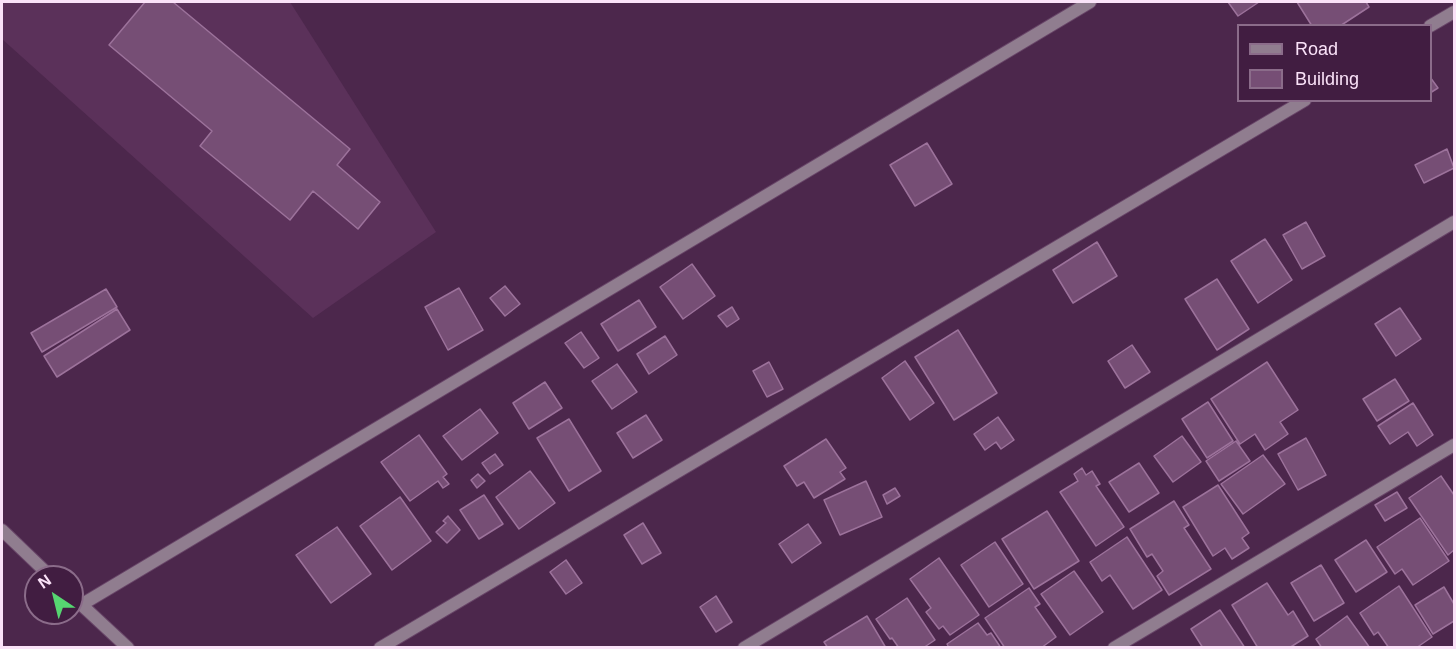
<!DOCTYPE html>
<style>
body{margin:0}
#map{position:relative;width:1456px;height:649px;overflow:hidden;background:#4c274c;font-family:Helvetica,sans-serif}
canvas{display:block}
.frame{position:absolute;inset:0;border:3px solid #fae2f8;pointer-events:none}
.legend{position:absolute;left:1237px;top:24px;width:195px;height:78px;box-sizing:border-box;background:#411d41;border:2px solid #8b6c8a;margin:0;padding:8px 10px;list-style:none;font-size:18px;color:#fae2f8}
.legend li{display:flex;align-items:center;gap:12px;height:30px}
.legend b{width:30px;border:2px solid #8b6c8a}
.north{position:absolute;left:24px;top:565px;width:60px;height:60px;box-sizing:border-box;background:#411d41;border:2px solid #8b6c8a;border-radius:50%;rotate:325deg;font-size:16px;font-weight:700;line-height:24px;text-align:center;color:#fae2f8}
.north::after{content:'';display:block;margin:auto;width:21px;height:27px;background:#56d671;clip-path:polygon(50% 0,100% 100%,50% 72%,0 100%)}
</style>
<div id="map">
<canvas width="1456" height="649"></canvas>
<div class="frame"></div>
<ul class="legend">
<li><b style="height:8px;background:#907d8f"></b>Road</li>
<li><b style="height:16px;background:#764e75"></b>Building</li>
</ul>
<div class="north">N</div>
</div>
<script>
const context = document.querySelector('canvas').getContext('2d');
context.lineJoin = 'round';
function fillPath(path, color) {
  context.fillStyle = color;
  context.fill(path, 'evenodd');
}
function toPath(rows) {
  const path = new Path2D();
  for (const r of rows) {
    path.moveTo(r[0], r[1]);
    for (let i = 2; i < r.length; i += 2) path.lineTo(r[i], r[i + 1]);
  }
  return path;
}
function strokePath(path, color, width, dash) {
  context.strokeStyle = color;
  context.lineWidth = width;
  context.lineCap = dash ? 'butt' : 'round';
  context.setLineDash(dash || []);
  context.stroke(path);
}
fillPath(toPath([
 [2,2,290,2,436,232,313,318,2,39]
]), '#5b315a');
const building = toPath([
 [145,2,173,2,350,149,337,165,380,202,358,229,313,191,290,220,200,146,212,131,109,45,145,2],
 [1228,2,1259,2,1238,16,1228,2],
 [1297,2,1366,2,1369,7,1340,26,1312,26,1297,2],
 [1430,77,1438,88,1430,93,1430,77],
 [927,143,952,184,915,206,890,165,927,143],
 [1447,149,1454,168,1424,183,1415,165,1447,149],
 [1306,222,1325,256,1302,269,1283,235,1306,222],
 [1265,239,1292,280,1258,303,1231,261,1265,239],
 [1097,242,1117,276,1073,303,1053,270,1097,242],
 [692,264,715,296,683,319,660,287,692,264],
 [1217,279,1249,329,1217,350,1185,299,1217,279],
 [505,286,520,304,505,316,490,298,505,286],
 [459,288,483,330,448,350,425,307,459,288],
 [106,289,117,307,42,352,31,333,106,289],
 [639,300,656,327,618,351,601,324,639,300],
 [732,307,739,319,727,327,718,316,732,307],
 [1400,308,1421,339,1396,356,1375,324,1400,308],
 [117,309,130,330,57,377,44,356,117,309],
 [958,330,997,393,954,420,915,357,958,330],
 [581,332,599,358,584,368,565,343,581,332],
 [665,336,677,355,649,374,637,354,665,336],
 [1132,345,1150,372,1125,388,1108,361,1132,345],
 [905,361,934,403,910,420,882,378,905,361],
 [769,362,783,389,767,397,753,371,769,362],
 [1267,362,1298,410,1280,422,1288,434,1265,450,1255,434,1240,444,1211,399,1267,362],
 [617,364,637,392,612,409,592,381,617,364],
 [1395,379,1409,401,1377,421,1363,399,1395,379],
 [545,382,562,408,529,429,513,403,545,382],
 [1208,402,1233,441,1207,458,1182,419,1208,402],
 [1413,403,1433,435,1417,446,1408,432,1390,444,1378,426,1413,403],
 [480,409,498,433,462,460,443,436,480,409],
 [646,415,662,440,633,458,617,433,646,415],
 [998,417,1014,440,1001,449,996,442,985,450,974,434,998,417],
 [569,419,601,471,569,491,537,438,569,419],
 [419,435,447,474,443,477,449,484,443,488,438,481,410,501,381,462,419,435],
 [1182,436,1201,462,1173,482,1154,456,1182,436],
 [1306,438,1326,475,1298,490,1278,454,1306,438],
 [826,439,846,468,840,472,845,479,814,498,804,482,797,486,784,466,826,439],
 [1236,441,1250,461,1219,481,1206,461,1236,441],
 [495,454,503,465,490,474,482,463,495,454],
 [1263,455,1285,484,1243,514,1221,484,1263,455],
 [1139,463,1159,493,1129,512,1109,482,1139,463],
 [1082,468,1086,475,1092,471,1100,484,1096,486,1124,527,1096,546,1060,492,1078,481,1074,474,1082,468],
 [530,471,555,503,519,529,496,497,530,471],
 [478,474,485,481,477,488,471,480,478,474],
 [1441,476,1454,495,1454,550,1448,555,1409,498,1441,476],
 [866,481,882,517,840,535,824,500,866,481],
 [1218,485,1249,533,1242,538,1249,548,1232,559,1225,548,1213,556,1183,507,1218,485],
 [895,488,900,496,887,504,883,495,895,488],
 [1397,492,1407,508,1385,521,1375,505,1397,492],
 [484,495,503,524,479,539,460,510,484,495],
 [400,497,431,541,392,570,360,526,400,497],
 [1174,501,1189,525,1184,528,1211,569,1169,595,1157,576,1163,571,1152,554,1147,557,1130,529,1174,501],
 [1047,511,1079,561,1034,589,1002,539,1047,511],
 [448,516,460,530,447,543,436,532,446,523,443,521,448,516],
 [1420,518,1449,561,1413,585,1402,569,1395,574,1377,547,1420,518],
 [643,523,661,553,642,564,624,535,643,523],
 [808,524,821,543,792,563,779,544,808,524],
 [337,527,371,574,331,603,296,555,337,527],
 [1127,537,1162,590,1133,609,1110,575,1102,581,1090,562,1127,537],
 [1366,540,1387,572,1356,592,1335,560,1366,540],
 [995,542,1023,584,989,607,961,565,995,542],
 [939,558,979,615,950,635,943,626,939,629,926,612,931,608,910,579,939,558],
 [566,560,582,583,566,594,550,572,566,560],
 [1321,565,1344,603,1314,621,1291,583,1321,565],
 [1074,571,1103,612,1070,635,1041,594,1074,571],
 [1267,583,1288,615,1293,611,1308,636,1289,648,1258,648,1232,605,1267,583],
 [1399,586,1432,637,1416,648,1389,648,1378,632,1374,635,1360,613,1399,586],
 [1444,587,1454,604,1454,621,1433,634,1415,605,1444,587],
 [1029,588,1040,604,1035,607,1056,637,1041,648,1005,648,985,618,1029,588],
 [716,596,732,622,716,632,700,607,716,596],
 [907,598,935,640,923,648,899,648,892,638,890,639,876,619,907,598],
 [1220,610,1245,648,1203,648,1191,629,1220,610],
 [867,616,886,648,828,648,824,642,867,616],
 [1347,616,1370,648,1322,648,1316,639,1347,616],
 [978,623,987,635,991,633,1001,648,949,648,947,644,978,623]
]);
fillPath(building, '#764e75');
strokePath(building, '#9c729b', 1.5);
const street = toPath([
 [1430,26,1454,12],
 [2,530,51,577],
 [72,596,128,648],
 [81,605,1090,2],
 [380,648,1305,100],
 [744,648,1454,222],
 [1114,648,1454,445]
]);
strokePath(street, '#684568', 14);
strokePath(street, '#907d8f', 12);
</script>
